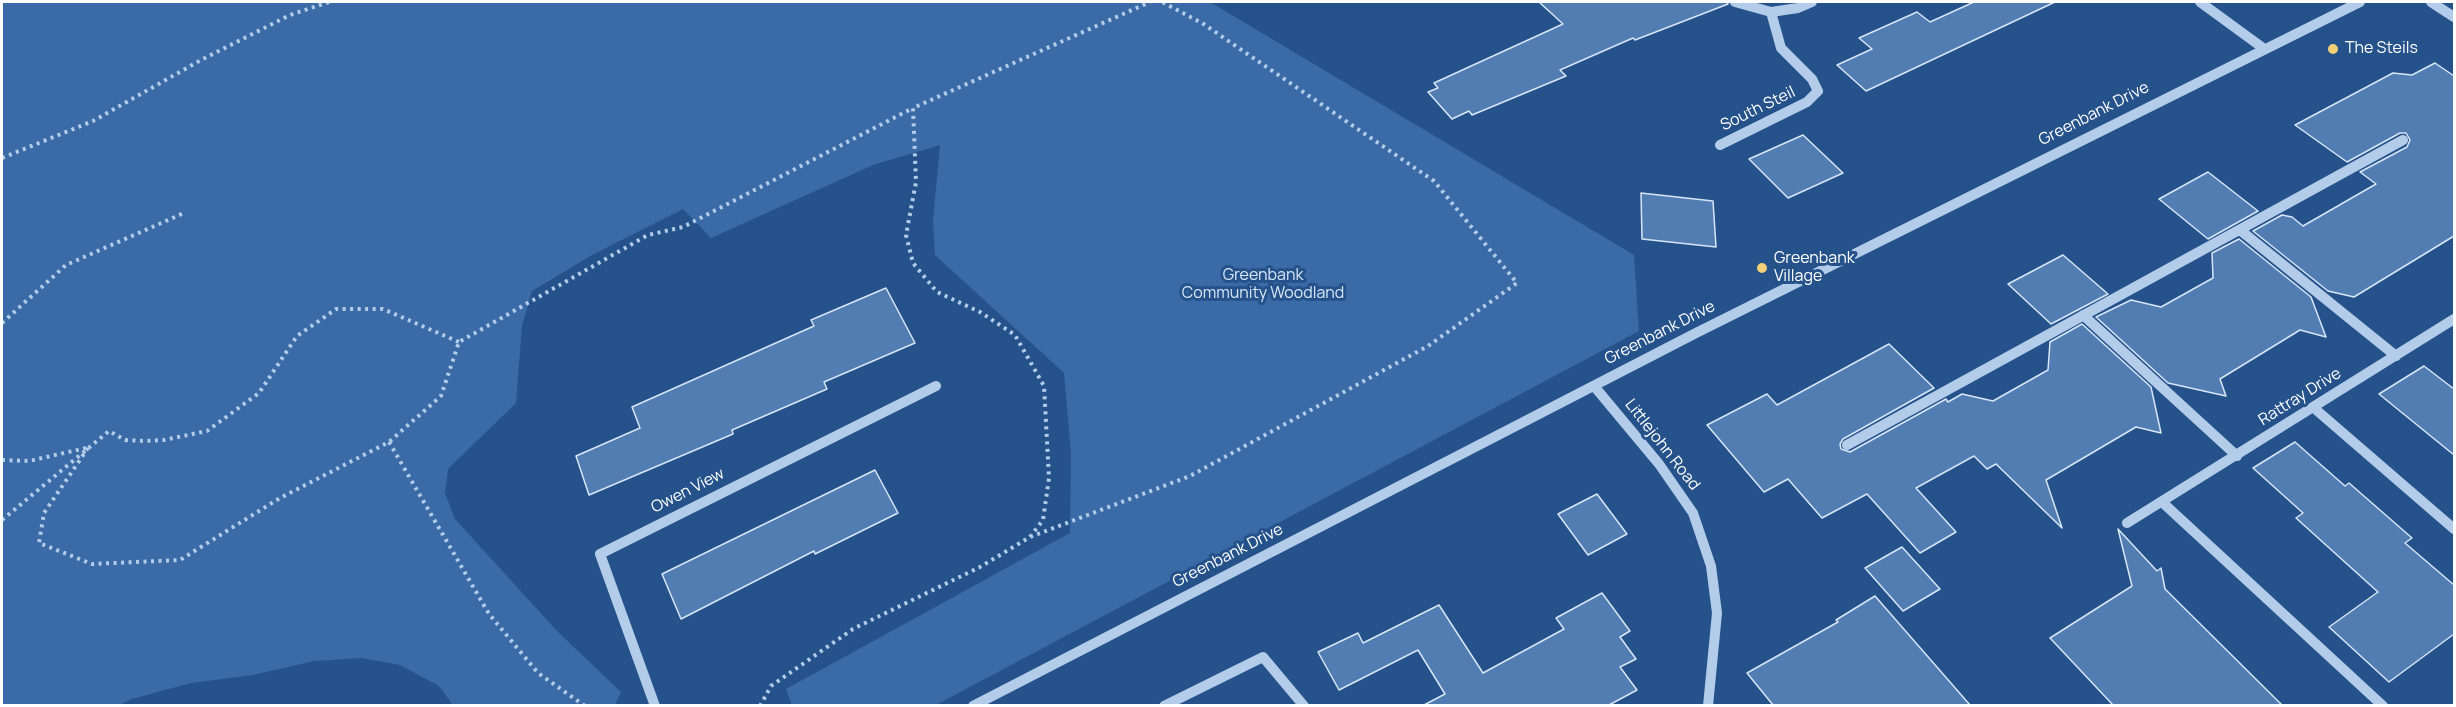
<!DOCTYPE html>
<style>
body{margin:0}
#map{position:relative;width:2456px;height:707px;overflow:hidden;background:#25528a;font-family:Manrope,sans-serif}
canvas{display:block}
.frame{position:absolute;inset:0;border:3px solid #fff;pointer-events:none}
</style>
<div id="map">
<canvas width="2456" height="707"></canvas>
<div class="frame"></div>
</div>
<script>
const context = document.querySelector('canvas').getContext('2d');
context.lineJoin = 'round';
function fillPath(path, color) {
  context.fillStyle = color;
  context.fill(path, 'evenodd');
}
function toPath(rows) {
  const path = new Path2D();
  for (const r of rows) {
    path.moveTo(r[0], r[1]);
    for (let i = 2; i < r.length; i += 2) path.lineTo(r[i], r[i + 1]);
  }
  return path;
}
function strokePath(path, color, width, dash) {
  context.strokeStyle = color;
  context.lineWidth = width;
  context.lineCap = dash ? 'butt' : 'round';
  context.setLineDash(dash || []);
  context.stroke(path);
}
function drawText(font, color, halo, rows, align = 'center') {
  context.font = font + ' Manrope,sans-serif';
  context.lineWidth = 6;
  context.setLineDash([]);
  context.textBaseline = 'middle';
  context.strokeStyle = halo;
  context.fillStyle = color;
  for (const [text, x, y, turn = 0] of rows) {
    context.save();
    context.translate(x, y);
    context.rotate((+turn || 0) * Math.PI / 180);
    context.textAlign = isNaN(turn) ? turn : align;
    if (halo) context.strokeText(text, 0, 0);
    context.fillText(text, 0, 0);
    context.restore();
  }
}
fillPath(toPath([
 [2,2,1210,2,1634,255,1639,331,936,705,792,705,786,689,1070,533,1071,454,1064,373,935,255,933,220,940,145,873,165,711,238,683,209,594,254,532,291,522,326,516,403,448,469,445,493,455,519,557,631,621,692,615,705,453,705,439,686,400,665,362,658,314,661,253,675,191,683,132,699,119,705,2,705]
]), '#3a6ba6');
const building = toPath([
 [1539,2,1727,2,1728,4,1635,40,1633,38,1560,70,1566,76,1472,115,1469,111,1452,119,1428,92,1438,88,1434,83,1563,24,1539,2],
 [1974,2,2055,2,1866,91,1837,65,1872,49,1859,38,1917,12,1930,22,1974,2],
 [2435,63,2454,76,2454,236,2354,297,2328,291,2253,231,2282,215,2292,217,2303,226,2376,184,2360,172,2407,147,2410,140,2406,133,2400,133,2347,162,2295,125,2393,73,2412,75,2435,63],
 [1803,135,1843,173,1788,198,1749,159,1803,135],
 [2208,172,2258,211,2208,239,2159,199,2208,172],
 [1641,193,1713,201,1716,247,1642,239,1641,193],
 [2239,239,2311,297,2326,337,2300,330,2220,379,2226,396,2168,383,2096,317,2131,300,2161,307,2213,278,2212,253,2239,239],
 [2063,255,2108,294,2051,324,2008,284,2063,255],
 [886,288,915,343,824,382,827,389,732,430,733,434,589,495,576,456,640,428,632,407,814,326,811,320,886,288],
 [2082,324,2151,387,2161,433,2136,427,2046,480,2062,528,1996,464,1987,469,1974,456,1916,488,1956,532,1920,553,1867,494,1822,518,1788,479,1764,492,1707,425,1767,394,1777,405,1889,344,1934,388,1843,439,1840,444,1841,449,1850,452,1946,399,1948,402,1962,394,1993,401,2048,370,2050,342,2082,324],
 [2424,366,2454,389,2454,455,2379,394,2424,366],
 [2295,442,2345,486,2349,483,2412,538,2405,543,2454,585,2454,634,2389,682,2329,627,2378,592,2296,518,2303,513,2253,468,2295,442],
 [875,470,898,513,815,554,814,551,681,619,662,574,875,470],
 [1597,494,1627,534,1588,555,1558,514,1597,494],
 [2118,529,2157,571,2161,568,2165,589,2282,705,2113,705,2050,638,2132,586,2118,529],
 [1902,547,1940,589,1903,611,1865,568,1902,547],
 [1602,593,1630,631,1620,637,1636,659,1620,667,1637,690,1609,705,1424,705,1445,694,1418,650,1339,690,1318,652,1358,633,1363,643,1439,605,1483,673,1564,629,1556,618,1602,593],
 [1875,596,1970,705,1773,705,1747,673,1838,622,1836,620,1875,596]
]);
fillPath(building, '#527db2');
strokePath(building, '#d7e6f7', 1.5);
strokePath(toPath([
 [2,158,93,121,201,60,290,15,329,2],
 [2,323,66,265,184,213],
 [389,442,489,614,538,673,585,706],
 [88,448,44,513,39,543,92,564,180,560,280,498,389,442,441,396,459,342,648,235,683,227,913,108],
 [2,460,29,461,86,448],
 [2,520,109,431,125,440,144,441,164,440,207,431,259,393,297,336,336,309,383,309,459,342],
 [1030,537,1043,520,1049,478,1044,386,1015,335,980,312,937,292,913,263,906,235,916,182,913,108,1150,2],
 [760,706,771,686,853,629,980,567,1030,537,1190,476,1428,346,1517,283,1434,181,1202,23,1162,2]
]), '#b2ccea', 4, [3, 4.5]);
strokePath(toPath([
 [1735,2,1771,12,1798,8,1812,2],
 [2200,2,2263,48],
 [2431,2,2454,17],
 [1720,145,1807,102,1818,91,1812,79,1781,48,1771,12],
 [2240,230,2396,356],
 [2083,315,2237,456],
 [1594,386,1659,464,1693,513,1711,566,1717,613,1708,706],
 [2314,408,2454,529],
 [1847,445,2403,140],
 [2162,502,2383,706],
 [2127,523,2454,319],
 [655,706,600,554,936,386],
 [973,706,1696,333,2360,2],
 [1164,706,1263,657,1304,706]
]), '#b2ccea', 10);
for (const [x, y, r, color] of [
 [2333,49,6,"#f3cf77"],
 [1762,268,6,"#f3cf77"]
]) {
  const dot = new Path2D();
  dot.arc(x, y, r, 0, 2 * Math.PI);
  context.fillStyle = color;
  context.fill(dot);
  strokePath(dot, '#25528a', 2);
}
drawText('16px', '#fff', '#25528a', [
 ["The Steils",2345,49],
 ["Greenbank",1774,259],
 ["Village",1774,277]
], 'left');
drawText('16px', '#fff', '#25528a', [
 ["South Steil",1758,109,-26],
 ["Greenbank Drive",2094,114,-27],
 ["Greenbank Drive",1660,333,-27],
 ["Rattray Drive",2300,397,-32],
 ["Littlejohn Road",1662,445,52],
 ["Owen View",688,491,-27],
 ["Greenbank Drive",1228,556,-27]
]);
drawText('16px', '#d7e6f7', '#25528a', [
 ["Greenbank",1263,276],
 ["Community Woodland",1263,294]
]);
</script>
